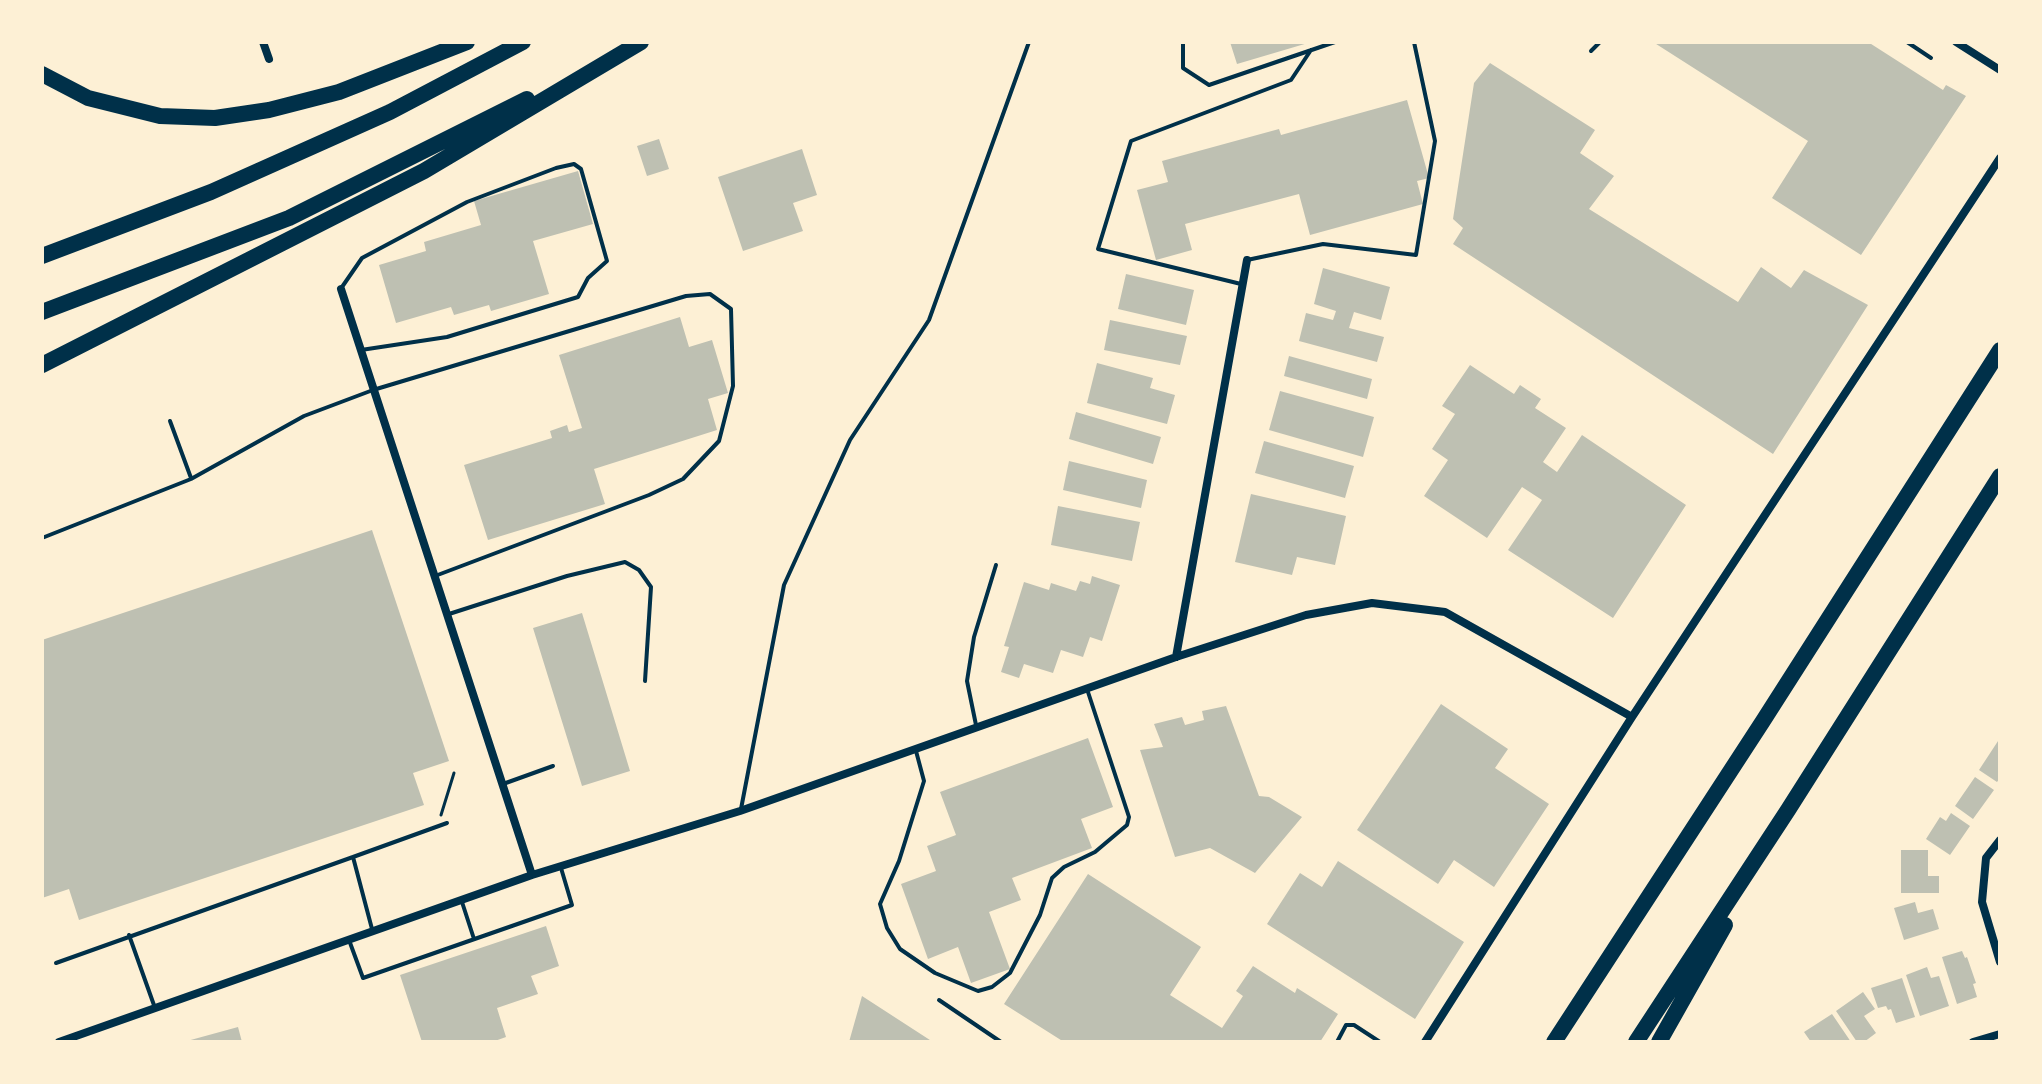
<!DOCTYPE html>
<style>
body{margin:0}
#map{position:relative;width:2042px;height:1084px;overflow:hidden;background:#fdf0d5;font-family:Arial,sans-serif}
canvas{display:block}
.frame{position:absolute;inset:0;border:44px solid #fdf0d5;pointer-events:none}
</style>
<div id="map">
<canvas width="2042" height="1084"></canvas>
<div class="frame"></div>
</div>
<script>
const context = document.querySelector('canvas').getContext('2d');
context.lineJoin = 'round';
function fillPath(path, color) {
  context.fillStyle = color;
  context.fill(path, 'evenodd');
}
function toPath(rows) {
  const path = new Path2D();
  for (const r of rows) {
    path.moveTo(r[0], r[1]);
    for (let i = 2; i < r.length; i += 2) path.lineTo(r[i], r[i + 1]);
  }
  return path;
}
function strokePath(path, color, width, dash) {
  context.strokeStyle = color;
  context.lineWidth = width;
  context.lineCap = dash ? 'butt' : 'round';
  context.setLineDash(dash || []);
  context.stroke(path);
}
fillPath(toPath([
 [1230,42,1308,42,1308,43,1237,64],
 [1653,42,1868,42,1943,90,1946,85,1966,96,1861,255,1772,198,1808,141],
 [1490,63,1595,130,1580,153,1614,176,1589,209,1738,302,1761,267,1791,288,1804,270,1868,305,1773,454,1453,244,1463,228,1453,219,1474,83],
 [1407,100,1429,178,1417,181,1423,204,1310,235,1299,194,1185,224,1192,250,1156,260,1137,190,1168,182,1162,161,1279,129,1281,135],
 [659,139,669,169,647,176,637,146],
 [802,149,817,195,793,203,803,231,743,251,718,177],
 [578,171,593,224,533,241,549,294,491,311,489,305,454,315,451,307,396,323,379,265,426,251,424,242,481,225,474,201],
 [1323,268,1390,287,1381,320,1354,312,1349,328,1384,337,1377,362,1299,341,1306,313,1333,320,1336,311,1314,304],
 [1126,274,1194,290,1186,325,1118,309],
 [680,317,689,347,712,340,728,393,708,399,717,430,594,469,605,504,488,540,464,465,552,438,550,431,567,425,569,432,582,428,559,355],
 [1110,320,1187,336,1180,365,1104,350],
 [1289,356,1372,379,1367,399,1284,376],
 [1097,363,1153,378,1150,388,1175,395,1167,424,1087,403],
 [1470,365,1514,394,1520,385,1541,399,1535,408,1566,428,1543,462,1557,472,1582,435,1686,505,1613,618,1508,550,1542,500,1522,487,1487,538,1424,496,1448,460,1432,449,1455,414,1442,406],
 [1280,391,1374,417,1363,457,1269,430],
 [1076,412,1161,437,1153,464,1069,439],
 [1264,441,1354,466,1345,498,1255,473],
 [1069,461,1147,480,1141,508,1063,490],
 [1251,494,1346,516,1335,565,1297,557,1292,575,1235,562],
 [1058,506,1140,522,1132,561,1051,545],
 [372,530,449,761,413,773,424,805,79,920,69,889,42,898,42,640],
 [1092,576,1120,585,1102,641,1090,637,1083,657,1061,650,1053,673,1024,664,1019,678,1001,672,1009,647,1004,646,1024,582,1049,590,1051,583,1076,591,1080,581,1090,584],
 [582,613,630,771,582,786,533,628],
 [1441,704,1508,749,1495,768,1549,804,1494,887,1454,860,1438,884,1357,830],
 [1226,706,1259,796,1269,797,1302,817,1255,873,1210,848,1175,857,1140,750,1163,747,1154,724,1182,717,1185,725,1204,720,1202,711],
 [1088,738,1113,807,1081,819,1092,848,1012,878,1021,900,989,912,1010,969,971,983,958,947,928,959,901,884,936,871,927,846,956,835,940,792],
 [2000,738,2000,778,1997,782,1979,770],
 [1975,777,1994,790,1973,819,1955,806],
 [1951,813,1970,826,1950,855,1926,839,1940,817,1946,821],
 [1901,850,1928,850,1928,876,1939,876,1939,893,1901,893],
 [1338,861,1464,942,1415,1019,1267,924,1300,873,1322,887],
 [1088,874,1201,947,1170,995,1222,1028,1243,996,1236,991,1253,966,1295,993,1297,988,1338,1014,1320,1042,1064,1042,1004,1004],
 [1915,902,1918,913,1933,909,1939,929,1904,940,1894,908],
 [546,926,559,966,531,976,538,994,497,1008,506,1037,492,1042,422,1042,400,975],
 [1962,951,1965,958,1967,957,1976,983,1973,984,1977,997,1957,1004,1942,957],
 [1927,967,1931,978,1939,976,1949,1006,1920,1016,1906,975],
 [1902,978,1915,1017,1896,1023,1891,1009,1888,1010,1886,1006,1878,1008,1871,988],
 [1863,992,1875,1009,1864,1016,1876,1033,1864,1042,1857,1042,1836,1011],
 [862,996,933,1042,849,1042],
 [1832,1014,1851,1042,1811,1042,1804,1032],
 [238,1027,242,1042,187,1042,187,1041]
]), '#bec0b2');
strokePath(toPath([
 [441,815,454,773]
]), '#003049', 3);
strokePath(toPath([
 [1183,42,1183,68,1209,85,1335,42],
 [1907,42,1931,58],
 [1591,51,1600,42],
 [1247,260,1323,244,1416,255,1435,141,1414,42],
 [1241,284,1098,249,1131,141,1291,80,1311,50],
 [342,287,362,258,467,202,556,168,574,164,581,169,607,261,588,278,578,297,447,337,361,350],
 [170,421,191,478],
 [42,538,191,479,304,416,373,390,686,296,710,294,731,309,733,386,719,441,683,479,649,495,435,576],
 [449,614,567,576,625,562,639,570,651,587,645,681],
 [976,725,967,681,974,637,996,565],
 [916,751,924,781,899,861,880,904,887,928,900,949,935,973,978,991,992,987,1010,973,1040,915,1052,878,1064,867,1095,852,1127,825,1129,817,1087,689],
 [503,784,553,766],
 [741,809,784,585,850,440,929,320,1029,42],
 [353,857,447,823],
 [462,902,474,939],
 [129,935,155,1008],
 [349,940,363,978,572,905,561,868],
 [56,963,353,857,372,929],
 [939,1000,1001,1042],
 [1337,1042,1346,1025,1354,1025,1380,1042]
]), '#003049', 4);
strokePath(toPath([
 [263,42,269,59],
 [1956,42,2000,70],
 [341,289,532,875],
 [1176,657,1247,260],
 [2000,840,1986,858,1982,902,2000,962],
 [59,1042,532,875,740,811,1176,657,1306,615,1372,603,1445,612,1632,717],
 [1425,1042,1632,717,2000,158],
 [1973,1042,2000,1034]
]), '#003049', 8);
strokePath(toPath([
 [42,74,88,98,160,116,215,118,269,110,339,92,467,42],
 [42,256,211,192,390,112,523,42],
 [42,312,289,218,527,99],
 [42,365,424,171,641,42],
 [1554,1042,1763,721,2000,350],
 [1636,1042,1788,810,2000,476],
 [1659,1042,1725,925]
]), '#003049', 16);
</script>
